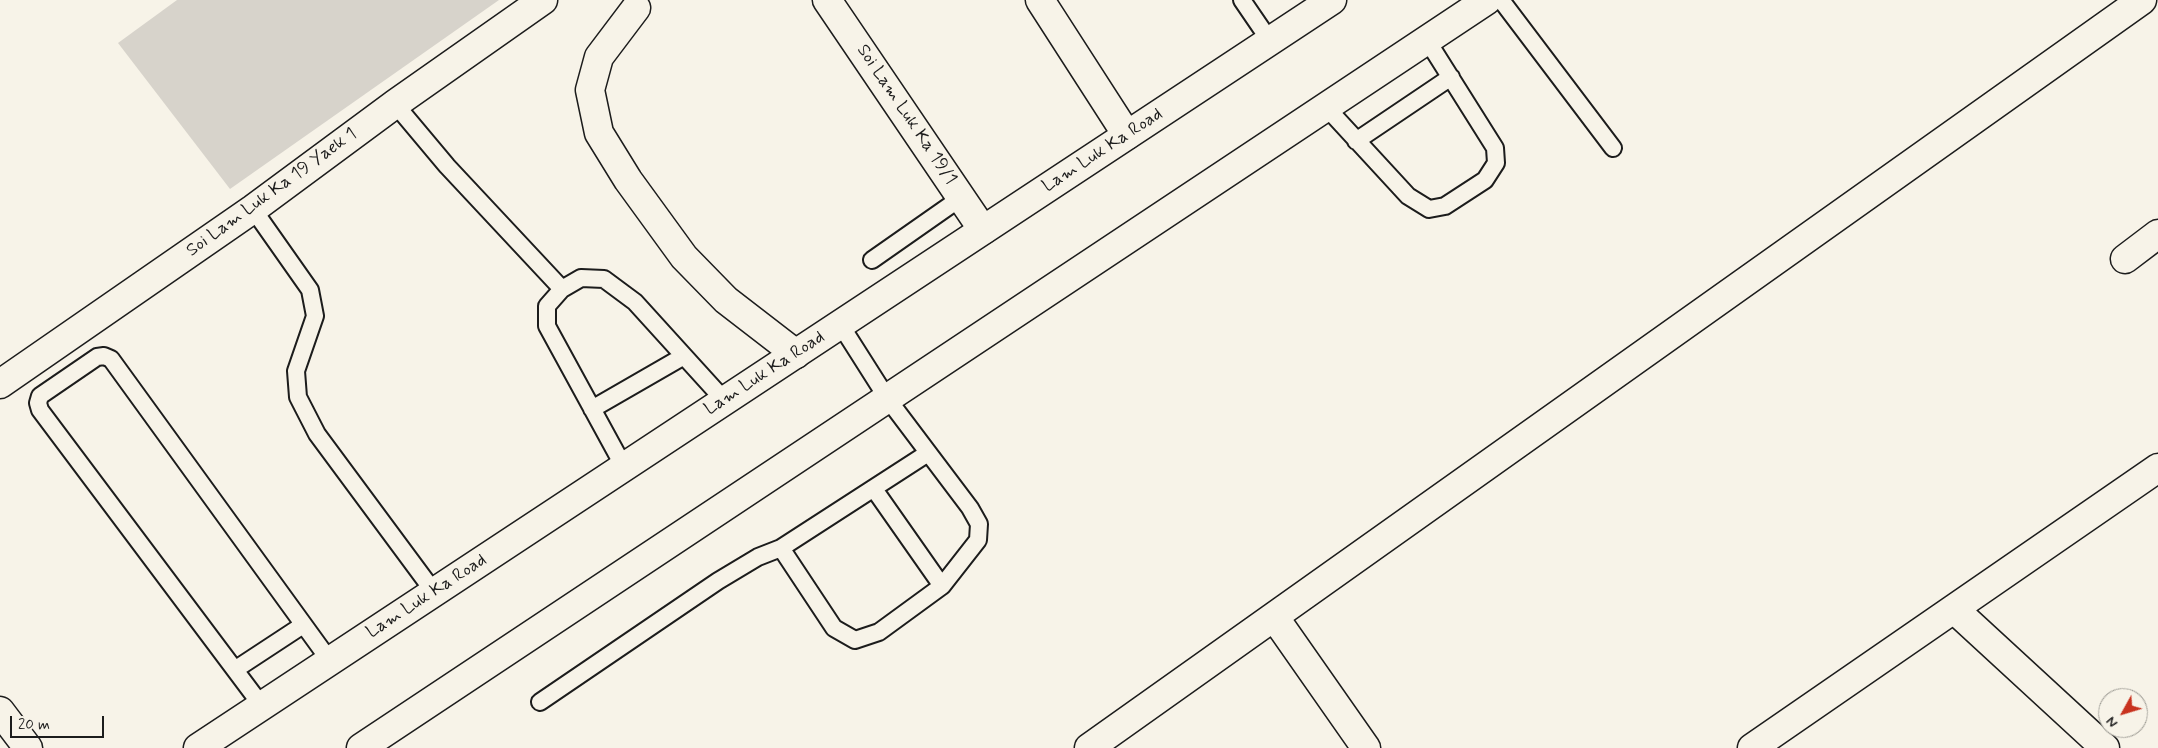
<!DOCTYPE html>
<style>
body{margin:0}
#map{position:relative;width:2158px;height:748px;overflow:hidden;background:#f7f3e8;font-family:Mynerve,sans-serif}
canvas{display:block}
.north{position:absolute;left:2098px;top:688px;width:50px;height:50px;box-sizing:border-box;background:#f7f3e8;border:1px solid #9f9d96;border-radius:50%;rotate:231deg;font-size:14px;font-weight:700;line-height:20px;text-align:center;color:#1c1c1c}
.north::after{content:'';display:block;margin:auto;width:18px;height:22px;background:#c8321e;clip-path:polygon(50% 0,100% 100%,50% 72%,0 100%)}
.scale{position:absolute;left:10px;top:716px;width:94px;height:22px;box-sizing:border-box;border:2px solid #1c1c1c;border-top:0;padding-left:6px;font-size:15px;line-height:18px;white-space:nowrap;color:#1c1c1c;-webkit-text-stroke:4px #f7f3e8;paint-order:stroke}
</style>
<div id="map">
<canvas width="2158" height="748"></canvas>
<div class="north">N</div>
<div class="scale">20 m</div>
</div>
<script>
const context = document.querySelector('canvas').getContext('2d');
context.lineJoin = 'round';
function fillPath(path, color) {
  context.fillStyle = color;
  context.fill(path, 'evenodd');
}
function toPath(rows) {
  const path = new Path2D();
  for (const r of rows) {
    path.moveTo(r[0], r[1]);
    for (let i = 2; i < r.length; i += 2) path.lineTo(r[i], r[i + 1]);
  }
  return path;
}
function strokePath(path, color, width, dash) {
  context.strokeStyle = color;
  context.lineWidth = width;
  context.lineCap = dash ? 'butt' : 'round';
  context.setLineDash(dash || []);
  context.stroke(path);
}
function drawText(font, color, halo, rows, align = 'center') {
  context.font = font + ' Mynerve,sans-serif';
  context.lineWidth = 5;
  context.setLineDash([]);
  context.textBaseline = 'middle';
  context.strokeStyle = halo;
  context.fillStyle = color;
  for (const [text, x, y, turn = 0] of rows) {
    context.save();
    context.translate(x, y);
    context.rotate((+turn || 0) * Math.PI / 180);
    context.textAlign = isNaN(turn) ? turn : align;
    if (halo) context.strokeText(text, 0, 0);
    context.fillText(text, 0, 0);
    context.restore();
  }
}
fillPath(toPath([
 [177,0,499,0,230,189,118,43]
]), '#d7d3cb');
const service = toPath([
 [1242,0,1270,41],
 [1501,0,1613,148],
 [395,104,447,166,562,289],
 [1326,107,1408,196,1429,209,1445,206,1485,180,1496,163,1495,148,1427,40],
 [1356,141,1451,77],
 [253,209,310,290,315,316,296,371,298,397,317,434,434,592],
 [872,260,962,197],
 [840,324,887,398,970,508,979,524,978,540,942,586,879,632,855,640,834,628,781,548,928,453],
 [592,409,684,356],
 [624,467,547,326,547,306,562,289,581,278,604,279,635,302,724,400],
 [874,489,942,586],
 [236,669,303,625],
 [540,702,718,581,758,557,781,548],
 [262,706,40,410,38,403,40,396,97,357,104,356,111,359,330,661]
]);
const minor = toPath([
 [827,0,983,230],
 [1040,0,1127,135],
 [636,8,599,57,590,90,599,133,628,180,684,257,726,300,796,354],
 [2125,259,2158,234],
 [0,384,253,209,395,104,543,0],
 [1954,609,2105,748],
 [1275,618,1366,748],
 [0,711,28,748],
 [1089,748,2142,0],
 [1752,748,2158,468]
]);
const secondary = toPath([
 [198,748,1332,0],
 [361,748,1487,0]
]);
strokePath(service, '#1c1c1c', 20);
strokePath(minor, '#1c1c1c', 31);
strokePath(secondary, '#1c1c1c', 31);
strokePath(service, '#f7f3e8', 16);
strokePath(minor, '#f7f3e8', 28);
strokePath(secondary, '#f7f3e8', 28);
drawText('18px', '#1c1c1c', '#f7f3e8', [
 ["Soi Lam Luk Ka 19/1",906,115,56],
 ["Lam Luk Ka Road",1103,151,-33],
 ["Soi Lam Luk Ka 19 Yaek 1",272,193,-36],
 ["Lam Luk Ka Road",765,374,-33],
 ["Lam Luk Ka Road",427,597,-33]
]);
</script>
